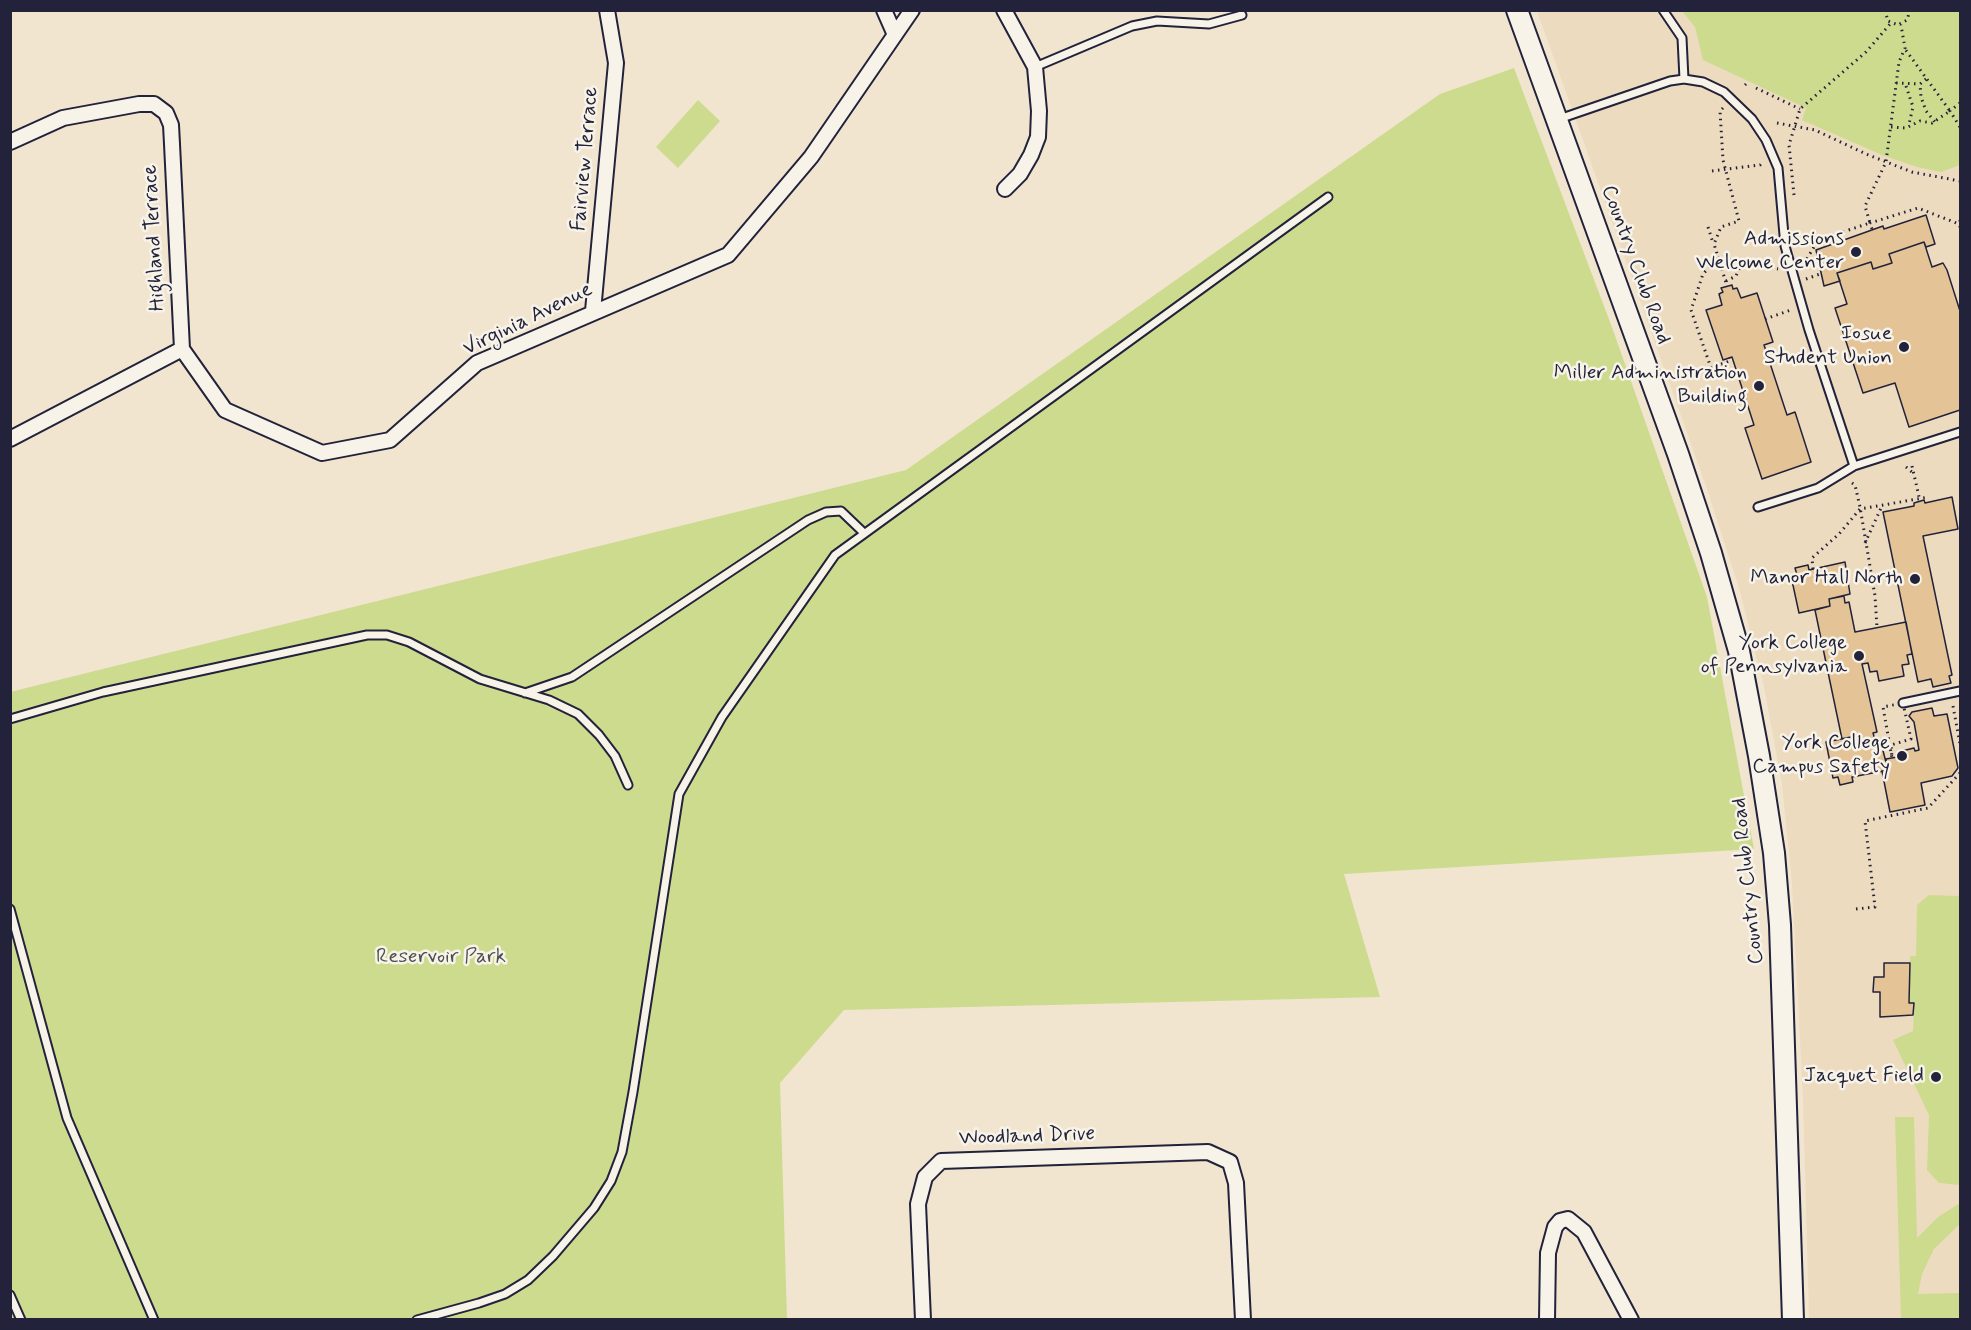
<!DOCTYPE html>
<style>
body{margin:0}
#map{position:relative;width:1971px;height:1330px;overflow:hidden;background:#f1e5d0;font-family:Mynerve,sans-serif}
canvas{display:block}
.frame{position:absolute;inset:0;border:12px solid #22223b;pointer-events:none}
</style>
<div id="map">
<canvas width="1971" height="1330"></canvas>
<div class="frame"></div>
</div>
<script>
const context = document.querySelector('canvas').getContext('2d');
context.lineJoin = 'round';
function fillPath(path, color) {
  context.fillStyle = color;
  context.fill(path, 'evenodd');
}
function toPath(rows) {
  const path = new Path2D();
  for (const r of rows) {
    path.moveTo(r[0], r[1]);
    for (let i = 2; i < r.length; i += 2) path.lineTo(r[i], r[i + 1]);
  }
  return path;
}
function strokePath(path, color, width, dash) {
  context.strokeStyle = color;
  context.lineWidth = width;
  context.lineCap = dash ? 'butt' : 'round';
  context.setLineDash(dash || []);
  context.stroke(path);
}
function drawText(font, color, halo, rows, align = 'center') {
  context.font = font + ' Mynerve,sans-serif';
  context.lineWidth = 5;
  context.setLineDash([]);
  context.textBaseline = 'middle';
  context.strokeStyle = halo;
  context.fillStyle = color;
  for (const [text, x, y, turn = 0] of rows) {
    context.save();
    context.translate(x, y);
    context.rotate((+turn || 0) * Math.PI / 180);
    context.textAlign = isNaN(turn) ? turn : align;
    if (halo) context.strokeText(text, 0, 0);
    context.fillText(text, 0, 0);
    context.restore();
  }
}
fillPath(toPath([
 [1537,11,1960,11,1960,1319,1809,1319,1803,1099,1792,884,1782,784,1764,687,1739,588,1707,489]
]), '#eddbbf');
fillPath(toPath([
 [1682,11,1960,11,1960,165,1941,172,1917,167,1882,155,1802,120,1806,108,1703,60,1695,27],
 [1514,68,1613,330,1707,597,1754,849,1344,874,1380,997,844,1010,780,1083,787,1319,11,1319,10,692,906,470,1440,94],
 [698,100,720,121,678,168,656,147],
 [1929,895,1960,896,1960,1185,1939,1183,1927,1170,1929,1115,1893,1040,1913,1031,1914,1004,1909,1003,1910,956,1916,956,1917,905],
 [1895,1117,1914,1117,1917,1238,1938,1217,1960,1203,1960,1224,1934,1249,1922,1274,1918,1294,1960,1293,1960,1319,1901,1319]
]), '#cddb8f');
const building = toPath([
 [1926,215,1935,244,1926,247,1924,242,1889,254,1892,263,1873,269,1871,262,1837,273,1840,281,1824,286,1816,250,1883,226,1884,229,1926,215],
 [1924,242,1932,267,1943,263,1947,270,1960,311,1960,410,1909,427,1895,383,1863,393,1835,308,1847,304,1837,273,1871,262,1873,269,1892,263,1889,254,1924,242],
 [1732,285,1733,289,1737,288,1741,298,1757,293,1773,342,1764,345,1787,415,1795,412,1811,462,1762,479,1745,428,1754,425,1732,357,1723,360,1706,310,1722,305,1719,294,1723,292,1721,288,1732,285],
 [1952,497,1958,529,1923,536,1952,675,1949,676,1951,683,1933,687,1931,679,1918,682,1883,512,1914,506,1914,503,1924,500,1925,503,1952,497],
 [1845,562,1850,594,1829,599,1830,606,1799,613,1791,576,1797,575,1795,568,1808,565,1809,570,1845,562],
 [1844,596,1845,603,1849,602,1855,632,1906,622,1912,654,1907,655,1909,664,1902,665,1904,676,1879,681,1877,671,1870,672,1868,663,1862,664,1877,732,1873,733,1875,740,1858,744,1856,736,1842,739,1815,610,1830,606,1829,599,1844,596],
 [1932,708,1934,716,1947,714,1958,768,1952,776,1921,783,1925,805,1890,812,1882,771,1888,770,1886,759,1903,756,1902,751,1914,748,1915,751,1919,750,1914,722,1909,716,1912,712,1932,708],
 [1856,736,1858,744,1880,739,1888,770,1852,777,1853,782,1840,785,1838,777,1833,778,1826,742,1856,736],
 [1884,963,1910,963,1909,1003,1914,1003,1913,1015,1880,1017,1880,992,1873,992,1874,977,1884,977,1884,963]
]);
fillPath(building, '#e4c497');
strokePath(building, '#22223b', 1.5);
const service = toPath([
 [1663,10,1682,38,1684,79],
 [1035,67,1132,26,1157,21,1209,24,1242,15],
 [1559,119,1670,81,1684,79,1703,82,1724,92,1752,119,1766,140,1778,168,1785,246,1809,330,1854,466],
 [1758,507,1818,488,1854,466,1960,432],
 [525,693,572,677,808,520,826,512,841,511,864,533],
 [1903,703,1960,691],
 [10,719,103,692,367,635,387,635,409,642,480,679,549,700,578,714,599,735,615,756,628,785],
 [10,909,67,1118,154,1320],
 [10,1295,21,1320],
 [417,1320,479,1303,505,1294,528,1280,553,1256,594,1208,611,1181,622,1152,633,1092,679,794,722,717,835,555,1328,197]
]);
const minor = toPath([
 [884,10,895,35],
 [1004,10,1035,67,1039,111,1038,137,1031,155,1020,174,1005,189],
 [10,142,63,118,139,104,154,104,166,113,171,125,172,144,182,349],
 [593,311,616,63,607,10],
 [10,439,182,349,225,410,322,453,390,440,477,363,728,255,811,157,912,10],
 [923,1320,918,1204,925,1177,941,1161,1208,1152,1230,1162,1236,1183,1243,1320],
 [1547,1320,1548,1253,1555,1227,1560,1221,1568,1219,1584,1232,1631,1320]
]);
const secondary = toPath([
 [1517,10,1678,454,1711,553,1739,651,1759,756,1774,853,1780,925,1793,1320]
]);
strokePath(service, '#22223b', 11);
strokePath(minor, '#22223b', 18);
strokePath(secondary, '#22223b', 24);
strokePath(toPath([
 [1885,10,1888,21,1898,25,1907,20,1910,10],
 [1926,79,1920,84,1921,97,1926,111,1935,122],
 [1896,83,1920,84],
 [1745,85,1746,84],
 [1906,86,1913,107,1909,124],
 [1756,88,1800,109],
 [1960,103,1950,111,1960,127],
 [1723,108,1720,111,1723,160,1739,221,1721,227,1714,244,1727,286],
 [1777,123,1815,130,1866,154,1912,172,1960,181],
 [1891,127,1906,128,1920,121,1932,123,1950,111,1905,49],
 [1712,171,1760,165,1763,162],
 [1794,195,1789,145,1800,109,1866,52,1891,23],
 [1960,220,1960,230],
 [1708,227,1713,243],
 [1872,229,1870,223,1918,208,1959,224],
 [1718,258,1703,274,1691,310,1711,368,1730,361,1729,358],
 [1718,258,1778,269],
 [1804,264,1818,240,1870,223,1865,206,1886,162,1899,62,1905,48,1901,25],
 [1806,279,1820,274],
 [1726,281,1736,276,1742,262],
 [1765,319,1791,310],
 [1912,466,1920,501],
 [1906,467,1914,474],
 [1852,483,1855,485,1860,507,1875,596,1877,628],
 [1865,543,1882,506],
 [1813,569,1812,558,1839,534,1860,509,1929,497],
 [1903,703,1911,739,1891,745,1892,758,1883,707,1903,703],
 [1953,706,1960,744],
 [1856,909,1875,907,1865,821,1928,808,1960,773]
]), '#22223b', 3, [1.5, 4.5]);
strokePath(service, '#f7f3e8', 7);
strokePath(minor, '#f7f3e8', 14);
strokePath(secondary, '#f7f3e8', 20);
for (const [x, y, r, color] of [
 [1856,252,6,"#22223b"],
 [1904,347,6,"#22223b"],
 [1759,386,6,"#22223b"],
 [1915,579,6,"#22223b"],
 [1859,656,6,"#22223b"],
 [1902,756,6,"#22223b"],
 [1936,1077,6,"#22223b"]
]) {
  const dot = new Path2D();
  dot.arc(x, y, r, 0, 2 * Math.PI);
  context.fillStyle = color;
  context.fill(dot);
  strokePath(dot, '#f7f3e8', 2);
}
drawText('21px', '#22223b', '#f7f3e8', [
 ["Fairview Terrace",586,159,-85],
 ["Highland Terrace",155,238,-93],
 ["Country Club Road",1635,265,70],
 ["Virginia Avenue",528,320,-26],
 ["Country Club Road",1749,881,-96],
 ["Woodland Drive",1027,1137,-2]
]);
drawText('21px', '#22223b', '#f7f3e8', [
 ["Admissions",1844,240],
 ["Welcome Center",1844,264],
 ["Iosue",1892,335],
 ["Student Union",1892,359],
 ["Miller Administration",1747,374],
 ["Building",1747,398],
 ["Manor Hall North",1903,579],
 ["York College",1847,644],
 ["of Pennsylvania",1847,668],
 ["York College",1890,744],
 ["Campus Safety",1890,768],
 ["Jacquet Field",1924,1077]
], 'right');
drawText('21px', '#4d5050', '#f7f3e8', [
 ["Reservoir Park",441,958]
]);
</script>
